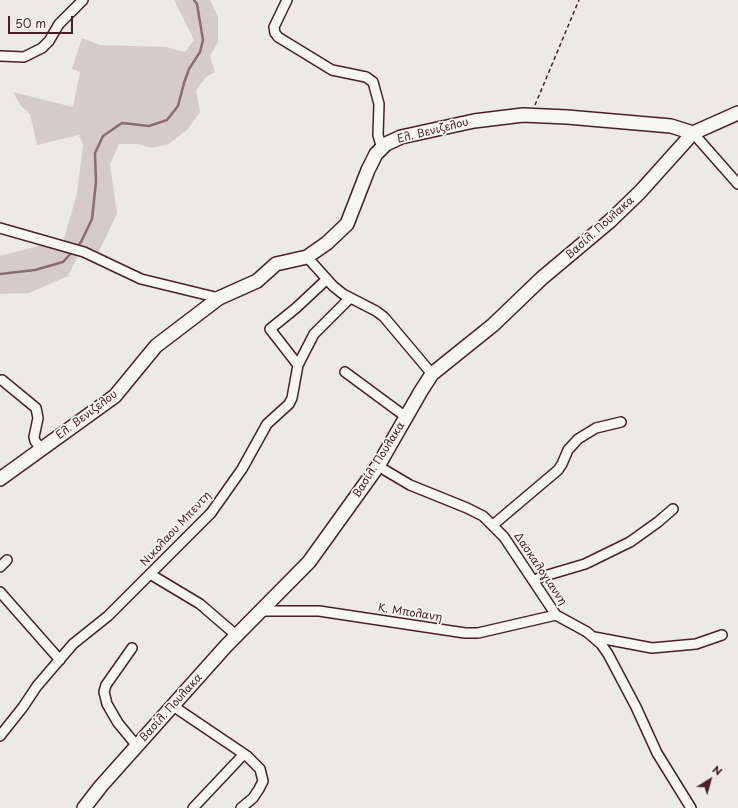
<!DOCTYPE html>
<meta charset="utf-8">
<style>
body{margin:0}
#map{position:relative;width:738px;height:808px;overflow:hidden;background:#ece9e6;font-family:"Playpen Sans",sans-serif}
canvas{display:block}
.north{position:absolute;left:690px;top:760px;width:40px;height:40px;-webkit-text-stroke:3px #f6f6f2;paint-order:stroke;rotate:37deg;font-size:11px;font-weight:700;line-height:16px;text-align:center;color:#4a1f2b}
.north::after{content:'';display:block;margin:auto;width:14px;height:18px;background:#4a1f2b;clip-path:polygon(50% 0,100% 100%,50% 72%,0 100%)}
.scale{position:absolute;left:8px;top:16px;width:65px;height:18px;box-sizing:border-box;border:2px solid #4a1f2b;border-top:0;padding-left:5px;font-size:12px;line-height:14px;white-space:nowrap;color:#4a1f2b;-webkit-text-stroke:3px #f6f6f2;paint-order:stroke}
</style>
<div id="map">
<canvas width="738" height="808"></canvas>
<div class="north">N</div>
<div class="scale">50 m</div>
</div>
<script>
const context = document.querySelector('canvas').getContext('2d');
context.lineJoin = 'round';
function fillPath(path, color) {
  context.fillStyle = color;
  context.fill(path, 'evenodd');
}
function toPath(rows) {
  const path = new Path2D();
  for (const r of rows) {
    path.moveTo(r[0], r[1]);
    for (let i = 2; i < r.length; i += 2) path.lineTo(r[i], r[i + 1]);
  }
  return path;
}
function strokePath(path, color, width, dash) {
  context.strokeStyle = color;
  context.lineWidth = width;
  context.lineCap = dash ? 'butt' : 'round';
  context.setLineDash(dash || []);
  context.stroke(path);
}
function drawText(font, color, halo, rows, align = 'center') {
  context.font = font + ' "Playpen Sans",sans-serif';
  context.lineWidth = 3.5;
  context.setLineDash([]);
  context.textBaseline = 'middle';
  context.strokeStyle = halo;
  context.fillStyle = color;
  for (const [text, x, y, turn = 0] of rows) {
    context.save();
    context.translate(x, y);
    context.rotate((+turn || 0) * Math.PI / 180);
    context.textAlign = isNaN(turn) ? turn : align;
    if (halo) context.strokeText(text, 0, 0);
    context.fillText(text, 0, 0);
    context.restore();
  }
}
fillPath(toPath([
 [174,0,210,0,218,17,218,42,210,56,215,72,206,77,196,90,200,112,188,129,169,144,152,148,137,144,119,144,110,164,117,214,94,261,78,256,68,276,29,293,0,294,0,256,64,239,77,193,83,145,79,135,37,145,30,114,21,106,13,92,73,107,80,72,72,69,82,38,100,45,166,47,185,52,194,40]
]), '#d4cbca');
strokePath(toPath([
 [77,247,81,242,92,219,96,182,95,153,103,136,122,123,149,126,167,120,178,106,184,83,189,69,200,52,203,40,197,4,194,0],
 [0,274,35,270,63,262,73,251]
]), '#886e73', 2.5);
const street = toPath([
 [287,0,274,27,275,33,278,37,332,70,366,77,373,82,379,104,378,135,382,149],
 [0,56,24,57,42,48,49,41,59,24,83,0],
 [693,133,738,184],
 [0,228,84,252,141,279,219,298],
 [307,257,333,286,343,294,376,311,384,317,432,374],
 [298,365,270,329,296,308,327,279],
 [345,372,406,417],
 [2,380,36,408,38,418,34,437,35,441,41,449],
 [378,466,410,485,467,508,483,516,504,537,556,615,587,632,601,644,608,654,636,707,657,753,691,808],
 [493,525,558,470,562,464,568,450,578,439,596,428,621,422],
 [0,567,7,560],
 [150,574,200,604,236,635],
 [534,581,541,577,585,564,630,542,658,522,673,509],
 [0,592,60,660],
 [260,611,319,611,465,633,478,633,556,615],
 [594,637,652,648,696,644,722,635],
 [132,648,106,685,104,692,107,704,118,723,137,746],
 [173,706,247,756,260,769,263,781,259,789,253,798,241,808],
 [0,736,23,707,37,686,73,644,108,616,211,513,242,469,267,424,289,404,292,398,298,365,314,334,350,298],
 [193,808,244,754]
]);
const secondary = toPath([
 [0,479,115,396,156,346,219,298,257,281,276,264,307,257,327,243,347,224,368,170,376,154,386,144,401,137,474,121,523,115,567,117,671,126,693,133],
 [84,808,101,786,226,646,309,562,378,466,421,391,432,374,493,325,542,278,610,221,640,192,693,133,738,113]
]);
strokePath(street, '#4a1f2b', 12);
strokePath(secondary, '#4a1f2b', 16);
strokePath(toPath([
 [535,105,579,0]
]), '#4a1f2b', 1.5, [4, 3]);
strokePath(street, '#f6f6f2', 9);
strokePath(secondary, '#f6f6f2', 13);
drawText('11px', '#4a1f2b', '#f6f6f2', [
 ["Ελ. Βενιζελου",433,131,-14],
 ["Βασίλ. Πουλακα",600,228,-42],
 ["Ελ. Βενιζελου",87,415,-37],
 ["Βασίλ. Πουλακα",379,460,-58],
 ["Νικολαου Μπεντη",176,529,-47],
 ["Δασκαλογιαννη",540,569,56],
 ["Κ. Μπολανη",410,613,9],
 ["Βασίλ. Πουλακα",171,708,-48]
]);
</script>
